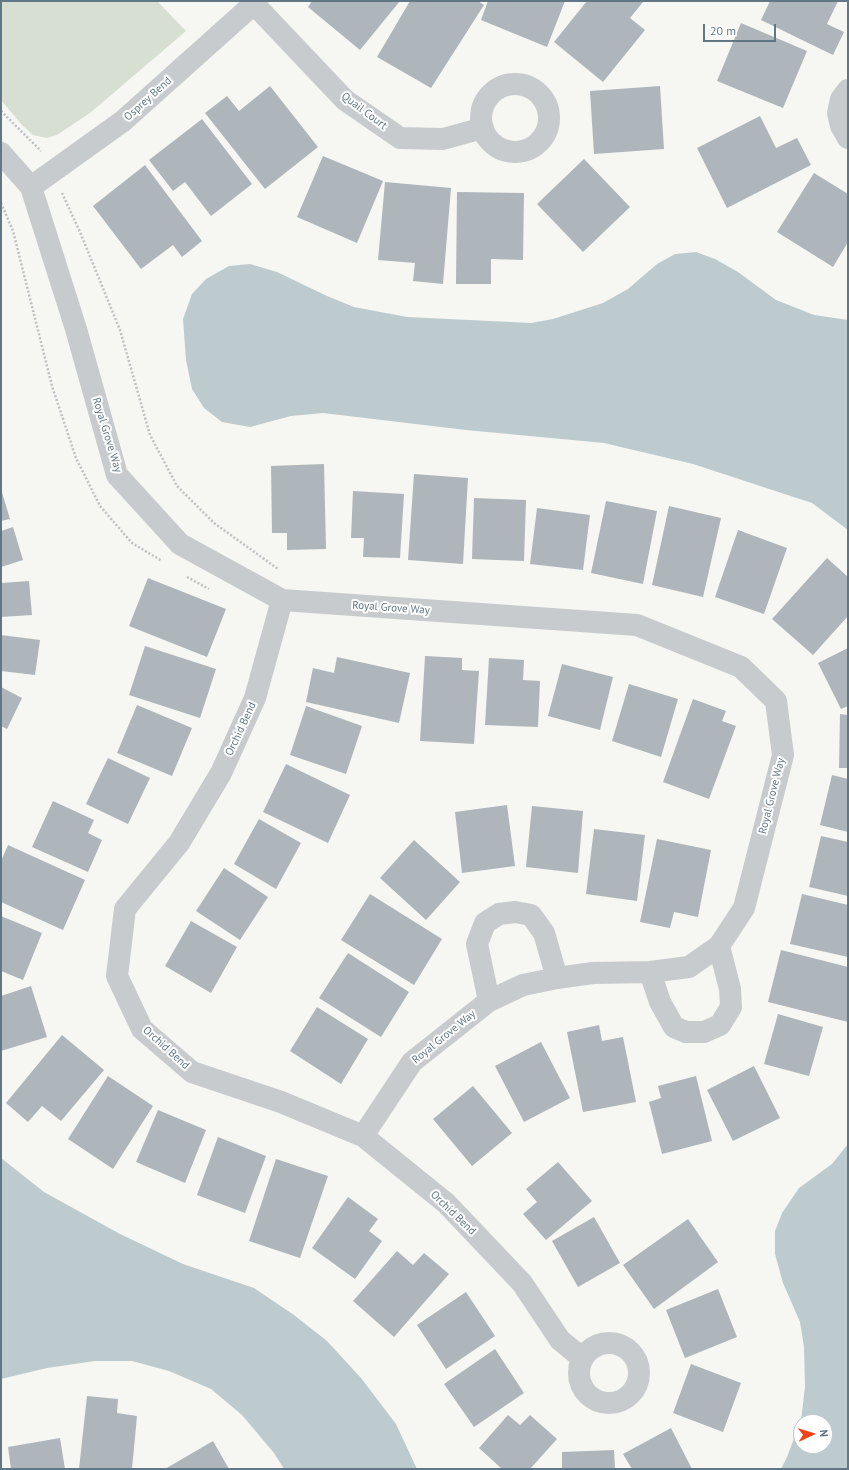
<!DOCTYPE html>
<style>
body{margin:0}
#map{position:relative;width:849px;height:1470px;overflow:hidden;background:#f6f6f2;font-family:"PT Sans",sans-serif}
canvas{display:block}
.frame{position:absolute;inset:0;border:2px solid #627785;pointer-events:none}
.north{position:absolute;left:793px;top:1414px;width:40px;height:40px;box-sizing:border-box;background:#fff;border:1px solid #c0c9ce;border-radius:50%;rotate:86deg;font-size:11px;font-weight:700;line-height:16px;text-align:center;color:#627785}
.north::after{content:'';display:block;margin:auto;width:14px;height:18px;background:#f24116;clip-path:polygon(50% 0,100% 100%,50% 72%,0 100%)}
.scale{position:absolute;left:703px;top:24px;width:73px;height:18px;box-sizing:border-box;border:2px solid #627785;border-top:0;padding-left:5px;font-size:12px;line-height:14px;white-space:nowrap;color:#627785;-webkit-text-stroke:3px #fff;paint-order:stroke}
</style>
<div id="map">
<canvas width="849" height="1470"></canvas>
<div class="frame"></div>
<div class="north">N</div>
<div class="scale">20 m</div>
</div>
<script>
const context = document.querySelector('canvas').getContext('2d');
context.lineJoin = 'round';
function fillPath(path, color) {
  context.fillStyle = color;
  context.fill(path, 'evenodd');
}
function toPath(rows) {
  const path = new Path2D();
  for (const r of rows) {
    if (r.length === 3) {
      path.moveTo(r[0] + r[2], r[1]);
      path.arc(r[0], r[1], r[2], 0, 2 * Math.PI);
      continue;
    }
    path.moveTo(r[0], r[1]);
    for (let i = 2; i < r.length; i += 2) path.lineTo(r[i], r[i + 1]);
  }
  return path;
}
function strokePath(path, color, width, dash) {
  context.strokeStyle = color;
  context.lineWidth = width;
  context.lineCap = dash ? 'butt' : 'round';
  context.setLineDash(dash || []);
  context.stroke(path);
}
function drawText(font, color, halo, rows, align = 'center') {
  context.font = font + ' "PT Sans",sans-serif';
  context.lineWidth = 4;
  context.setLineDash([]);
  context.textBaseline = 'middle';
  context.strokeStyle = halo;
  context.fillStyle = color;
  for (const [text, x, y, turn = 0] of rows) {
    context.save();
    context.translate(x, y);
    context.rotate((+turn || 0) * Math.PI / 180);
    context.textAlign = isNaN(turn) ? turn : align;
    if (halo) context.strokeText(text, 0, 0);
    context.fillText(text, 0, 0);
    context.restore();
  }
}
fillPath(toPath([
 [1,1,157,1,186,31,90,113,57,135,47,138,33,135,22,125,1,100]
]), '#d7ded2');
fillPath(toPath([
 [696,252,715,259,738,272,776,300,814,315,848,320,848,530,812,503,693,464,604,443,466,430,323,413,291,416,250,427,222,422,204,408,192,389,186,360,183,319,192,294,206,279,229,266,250,264,277,272,327,296,354,307,407,317,531,323,553,319,603,303,628,289,657,264,675,254],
 [848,1144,848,1469,781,1469,787,1457,801,1420,805,1387,804,1347,800,1322,783,1283,775,1254,775,1231,782,1213,799,1188,832,1164],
 [801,1422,825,1422,825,1446,801,1446],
 [1,1158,44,1192,120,1234,183,1264,254,1288,294,1315,327,1341,361,1378,396,1424,417,1469,284,1469,274,1453,242,1415,211,1389,169,1371,132,1361,95,1361,47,1368,1,1379]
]), '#bdcbcf');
fillPath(toPath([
 [312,1,400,1,360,50,308,7],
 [410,1,478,1,484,5,431,88,377,57],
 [488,1,565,1,547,47,481,20],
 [587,1,641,1,643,2,630,18,645,30,603,82,554,42],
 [770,1,838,1,827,24,844,32,833,55,761,20],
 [741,23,807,51,783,108,717,81],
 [270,86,318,147,265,189,205,113,227,96,239,111],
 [660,86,664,149,594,154,590,91],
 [760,116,776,148,797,138,811,165,727,208,697,148],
 [202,119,252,184,211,216,185,182,173,191,149,160],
 [323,156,383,181,357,243,297,217],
 [584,159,630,207,583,252,537,204],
 [145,165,202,241,182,257,173,245,141,269,93,206],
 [814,173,848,194,848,242,833,267,777,232],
 [385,182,451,188,443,284,413,281,415,263,378,260],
 [457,192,524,193,523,260,491,259,491,284,456,284],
 [324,464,326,549,287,550,287,533,272,533,271,466],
 [414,474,468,478,463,564,408,560],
 [1,489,10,519,1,521],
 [353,491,404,494,400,558,363,557,364,538,351,538],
 [474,498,526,500,524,561,472,559],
 [606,501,657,511,643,584,591,573],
 [669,506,721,518,703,597,652,585],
 [537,508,590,515,583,570,530,564],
 [13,527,23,560,1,567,1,531],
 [738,530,787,548,764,614,715,597],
 [827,558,848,577,848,616,813,655,772,619],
 [148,578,226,609,207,657,129,626],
 [29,581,32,615,1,617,1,583],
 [1,635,40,640,35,675,1,671],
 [145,646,216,669,200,718,129,695],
 [848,648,848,706,841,709,818,663],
 [425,656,462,658,462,670,479,671,474,744,420,741],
 [337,657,410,673,399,723,306,702,313,668,334,673],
 [489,658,524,660,523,680,540,681,538,727,485,725],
 [562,664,613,677,600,730,548,716],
 [629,684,678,699,661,757,612,741],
 [1,687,22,698,7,729,1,726],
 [693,699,726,711,722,721,736,726,709,799,663,782],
 [137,705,192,728,172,776,117,753],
 [306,706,362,726,346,774,290,755],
 [840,714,848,715,848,768,839,768],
 [108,758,150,778,128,824,86,804],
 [286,764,350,795,328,843,263,812],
 [832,775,848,779,848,832,820,825],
 [53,801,94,820,88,833,102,840,88,872,32,847],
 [507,805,515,866,462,873,455,812],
 [532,806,583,811,578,873,526,867],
 [259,819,301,843,276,889,234,864],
 [594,829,645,835,637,901,586,894],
 [821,836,848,842,848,896,809,887],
 [657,839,711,850,698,917,674,912,670,928,640,922],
 [414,840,460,882,426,920,380,878],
 [8,845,85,880,63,930,1,902,1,861],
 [224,868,268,897,240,940,196,911],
 [370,894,442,939,414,985,341,940],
 [802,894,848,905,848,957,790,944],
 [1,916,42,933,23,980,1,971],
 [191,921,237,947,211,993,165,966],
 [781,950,848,967,848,1022,768,1002],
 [348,953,409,992,381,1037,319,998],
 [31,986,47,1037,1,1051,1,996],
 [317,1007,368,1039,341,1084,290,1051],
 [778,1014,823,1027,809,1076,764,1064],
 [599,1025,602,1041,623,1037,636,1102,583,1112,567,1032],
 [62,1035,104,1070,61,1121,42,1106,28,1122,6,1103],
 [541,1042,570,1098,524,1122,495,1066],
 [754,1066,780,1118,733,1141,707,1090],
 [108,1076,153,1106,113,1169,68,1139],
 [696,1076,712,1141,662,1154,649,1102,661,1098,658,1086],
 [473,1086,512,1133,472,1166,433,1119],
 [158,1110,206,1130,185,1183,136,1162],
 [218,1137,266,1156,245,1213,197,1195],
 [276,1159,328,1176,300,1258,249,1241],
 [558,1162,592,1201,546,1240,523,1214,537,1202,526,1189],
 [348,1197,378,1219,369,1231,382,1241,355,1279,312,1248],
 [594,1217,620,1263,578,1287,552,1241],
 [688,1219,718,1262,654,1309,623,1265],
 [397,1251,413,1265,424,1253,449,1274,394,1337,353,1301],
 [718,1289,737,1337,685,1358,666,1310],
 [466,1292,495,1336,446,1369,417,1325],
 [495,1349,524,1393,474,1427,444,1384],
 [691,1364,741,1383,723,1432,673,1413],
 [87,1396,118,1399,117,1413,137,1416,132,1469,79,1469],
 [508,1415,520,1425,530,1415,557,1439,530,1469,502,1469,479,1448],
 [671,1428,692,1469,632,1469,623,1454],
 [60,1438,65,1469,11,1469,8,1447],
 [213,1441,229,1469,165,1469],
 [614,1450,615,1469,562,1469,562,1452]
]), '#aeb6bb');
strokePath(toPath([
 [1,111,41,151],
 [62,193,80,232,120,330,150,435,177,486,214,523,278,569],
 [1,203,13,231,52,386,76,458,100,506,132,543,162,561],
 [187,577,209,589]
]), '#bec1c3', 2.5, [2, 2]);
strokePath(toPath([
 [254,4,345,100,400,138,443,139,483,128],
 [515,118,34],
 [848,90,841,99,838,113,841,126,848,138],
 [1,153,31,187,76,329,117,475,180,544,282,600,637,625,741,667,776,701,783,755,744,908,719,946,689,967,650,972,593,973,557,978,523,985,489,1001,412,1062,363,1136],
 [31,187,123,121,257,1],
 [282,600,255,698,221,773,179,843,125,909,117,976,142,1029,192,1072,281,1102,363,1136,446,1203,522,1283,560,1340,582,1358],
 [650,972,660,1002,674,1027,686,1032,704,1032,720,1025,731,1007,730,989,719,946],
 [489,1001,477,944,485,923,499,914,515,912,531,915,544,933,557,978],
 [609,1373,30]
]), '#c8cbce', 22);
drawText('11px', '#627785', '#fff', [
 ["Osprey Bend",148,99,-42],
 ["Quail Court",364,111,37],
 ["Royal Grove Way",107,435,73],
 ["Royal Grove Way",391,608,4],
 ["Orchid Bend",241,729,-65],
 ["Royal Grove Way",772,796,-76],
 ["Royal Grove Way",444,1037,-39],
 ["Orchid Bend",166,1048,42],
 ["Orchid Bend",453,1213,44]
]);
</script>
